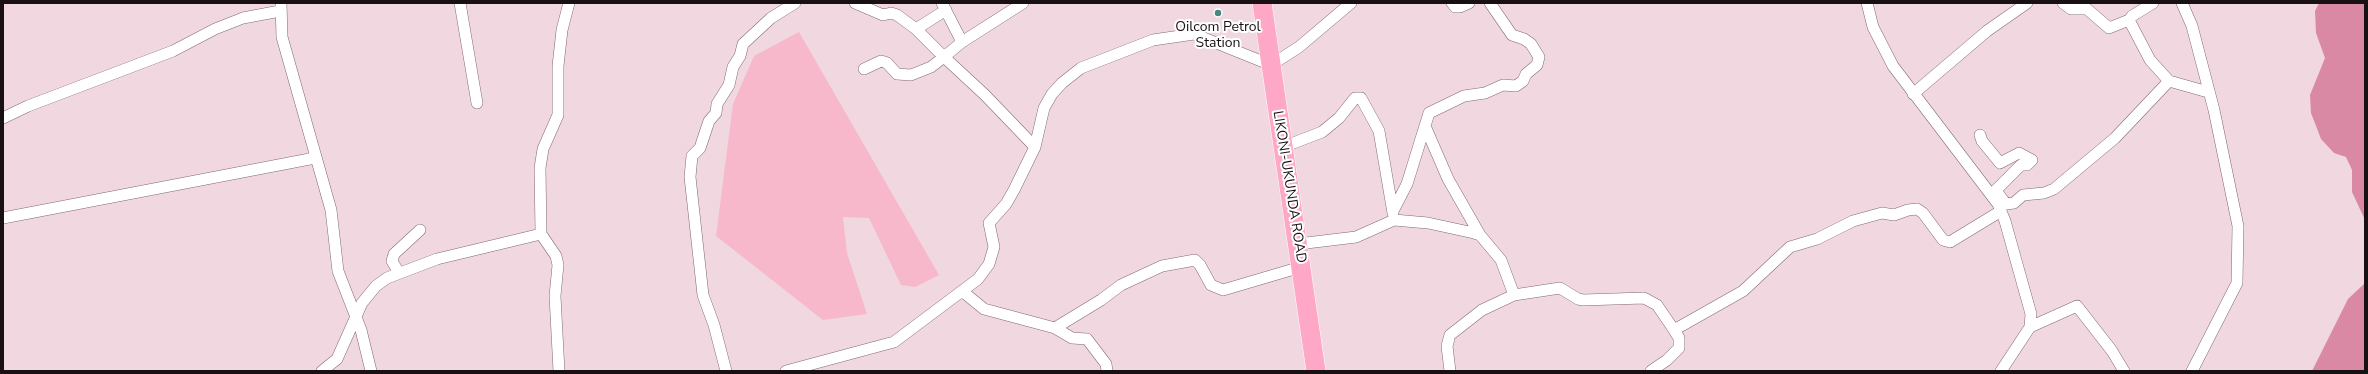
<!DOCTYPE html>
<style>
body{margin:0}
#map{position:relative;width:2368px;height:374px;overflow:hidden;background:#f1d7df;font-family:"Nunito Sans",sans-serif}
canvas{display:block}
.frame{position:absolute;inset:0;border:4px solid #181012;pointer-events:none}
</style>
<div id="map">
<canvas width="2368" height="374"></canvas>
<div class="frame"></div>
</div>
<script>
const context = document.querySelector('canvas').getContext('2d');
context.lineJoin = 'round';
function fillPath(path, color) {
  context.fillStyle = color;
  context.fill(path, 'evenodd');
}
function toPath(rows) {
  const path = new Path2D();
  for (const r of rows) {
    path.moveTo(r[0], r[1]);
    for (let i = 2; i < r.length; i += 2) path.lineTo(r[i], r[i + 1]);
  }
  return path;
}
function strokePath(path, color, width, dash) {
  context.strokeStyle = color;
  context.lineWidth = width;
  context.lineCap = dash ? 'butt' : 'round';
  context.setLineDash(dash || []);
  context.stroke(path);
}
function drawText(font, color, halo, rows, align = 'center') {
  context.font = font + ' "Nunito Sans",sans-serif';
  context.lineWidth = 4;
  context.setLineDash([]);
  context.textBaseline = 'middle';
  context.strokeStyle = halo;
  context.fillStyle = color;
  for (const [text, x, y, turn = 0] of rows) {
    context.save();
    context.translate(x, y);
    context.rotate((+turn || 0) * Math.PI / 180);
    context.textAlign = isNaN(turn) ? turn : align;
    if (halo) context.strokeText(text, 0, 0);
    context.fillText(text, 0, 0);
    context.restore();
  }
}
fillPath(toPath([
 [799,32,939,275,915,287,901,285,869,218,843,217,847,253,867,314,823,320,716,236,733,104,754,56]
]), '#f7b8cc');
fillPath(toPath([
 [2319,3,2365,3,2365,220,2352,192,2352,170,2346,157,2334,153,2321,139,2311,113,2310,95,2325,58,2316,33,2315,11],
 [2365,283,2365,371,2312,371,2348,299]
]), '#da89a5');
const minor = toPath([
 [281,3,282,37,331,210,338,271,361,330,371,371],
 [460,3,477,103],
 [855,3,883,15,891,13,897,15,916,29,944,57,962,42,1023,3],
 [942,3,962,42],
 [1452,3,1455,7,1460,7,1469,3],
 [1867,3,1873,27,1893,66,1998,204,2005,221,2031,314,2030,327,2001,371],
 [2063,3,2071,9,2087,9,2109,28,2129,20],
 [2153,3,2132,16,2129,20,2150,60,2169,81,2208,92],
 [2182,3,2192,26,2214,110,2238,226,2237,283,2192,371],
 [916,29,946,10],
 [864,69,881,61,887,63,897,74,911,75,931,67,944,57,985,95,1035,147],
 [1913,94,1987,31,2027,3],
 [3,118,28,106,173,51,215,29,243,18,280,11],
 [1425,126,1448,179,1480,235],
 [1980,135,1982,141,2000,163,2019,153,2032,160,2027,165,2021,165,1996,190,1994,196],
 [1283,147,1322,132,1339,118,1355,98,1361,98,1379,131,1393,213],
 [1997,192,2006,204,2014,203,2023,195,2044,193,2054,189,2115,138,2169,81],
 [1393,211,1407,184,1429,113,1464,96,1485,93,1503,85,1516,86,1523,81,1526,74,1537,65,1539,57,1531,44,1524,39,1512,35,1490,3],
 [3,218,315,158],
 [1298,244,1356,237,1394,220,1428,223,1474,233,1480,235,1501,260,1514,295,1560,288,1578,299,1583,300,1644,298,1657,305,1674,330,1743,291,1790,247,1817,239,1853,221,1882,213,1894,215,1908,210,1917,209,1923,213,1943,240,1950,242,2001,211],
 [399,273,392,261,394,254,420,230],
 [962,291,984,309,1055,328,1101,300,1121,285,1162,266,1195,260,1200,265,1211,285,1223,290,1301,267],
 [2030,327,2077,306,2112,351,2124,371],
 [1055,328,1072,338,1087,339,1106,364,1107,371],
 [322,371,337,359,362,303,376,286,387,278,437,259,541,234],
 [559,371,555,296,558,265,556,256,541,234,540,168,543,149,558,115,558,66,562,30,569,3],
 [726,371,714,325,703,295,690,177,692,156,700,148,709,121,716,113,717,104,729,85,733,67,740,56,743,44,771,18,795,3],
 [786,371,894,342,978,279,989,264,994,247,989,223,1006,204,1014,190,1035,147,1044,108,1052,94,1062,83,1081,68,1153,40,1194,34,1271,65,1299,47,1351,3],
 [1450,371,1447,346,1450,335,1482,310,1514,295],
 [1651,371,1667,360,1679,348,1679,338,1674,330]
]);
const trunk = toPath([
 [1262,3,1316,371]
]);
strokePath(minor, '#816a71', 12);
strokePath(trunk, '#fff', 20);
strokePath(minor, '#fff', 11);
strokePath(trunk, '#fea7c6', 19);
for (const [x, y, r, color] of [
 [1218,13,4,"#47897b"]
]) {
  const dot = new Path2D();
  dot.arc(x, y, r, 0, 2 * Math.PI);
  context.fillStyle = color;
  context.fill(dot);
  strokePath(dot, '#fff', 1.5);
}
drawText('14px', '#181012', '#fff', [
 ["Oilcom Petrol",1218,28],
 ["Station",1218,44]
]);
drawText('14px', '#181012', '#fff', [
 ["LIKONI-UKUNDA ROAD",1289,187,81]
]);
</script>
